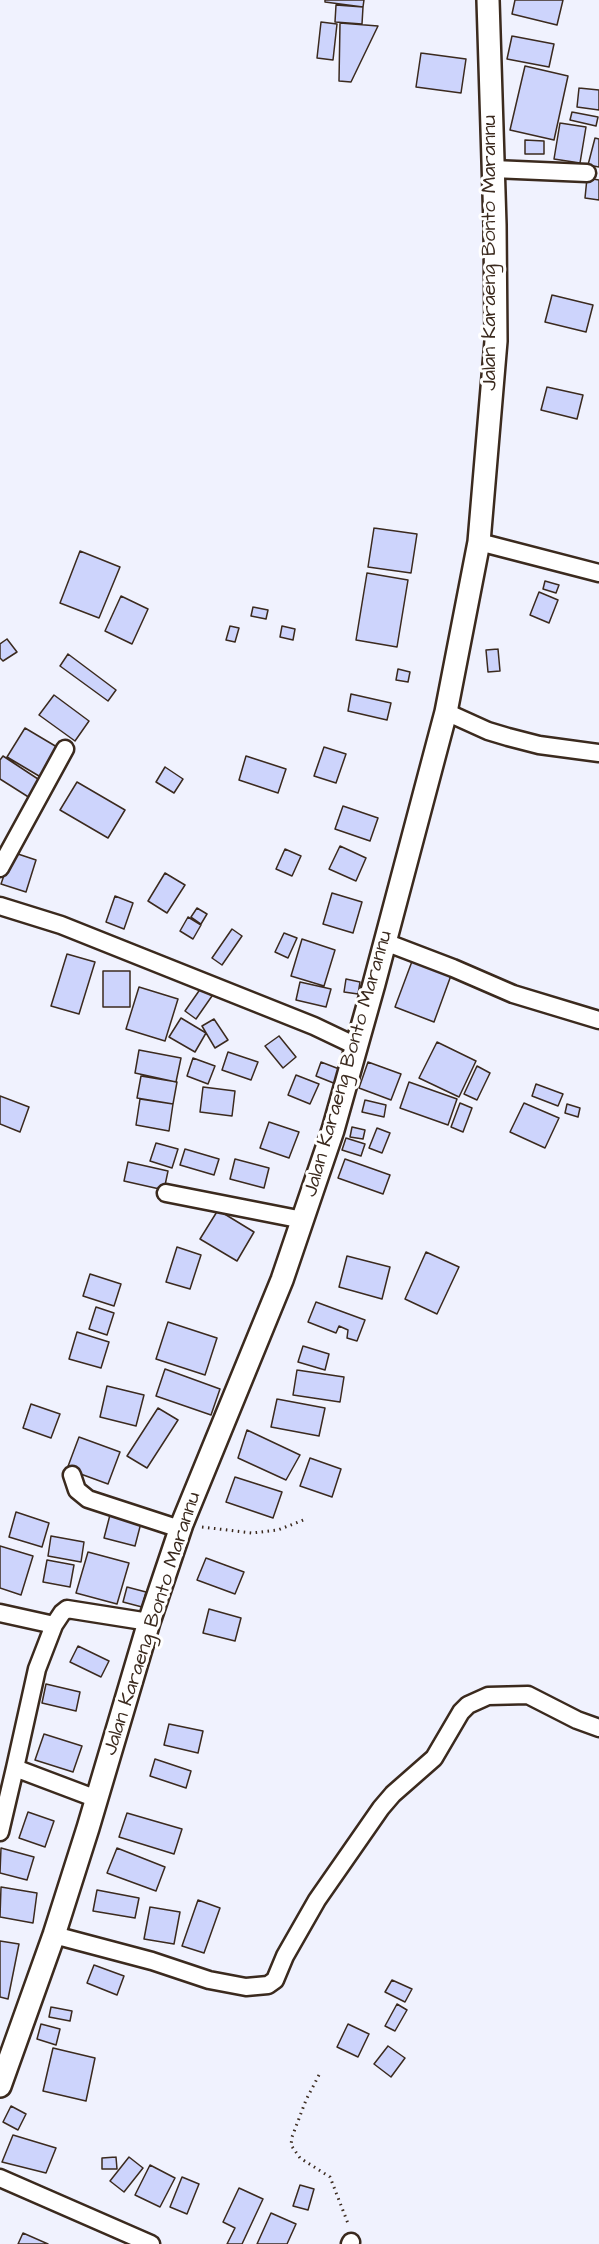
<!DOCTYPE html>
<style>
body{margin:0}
canvas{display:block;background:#f0f2fe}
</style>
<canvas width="599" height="2244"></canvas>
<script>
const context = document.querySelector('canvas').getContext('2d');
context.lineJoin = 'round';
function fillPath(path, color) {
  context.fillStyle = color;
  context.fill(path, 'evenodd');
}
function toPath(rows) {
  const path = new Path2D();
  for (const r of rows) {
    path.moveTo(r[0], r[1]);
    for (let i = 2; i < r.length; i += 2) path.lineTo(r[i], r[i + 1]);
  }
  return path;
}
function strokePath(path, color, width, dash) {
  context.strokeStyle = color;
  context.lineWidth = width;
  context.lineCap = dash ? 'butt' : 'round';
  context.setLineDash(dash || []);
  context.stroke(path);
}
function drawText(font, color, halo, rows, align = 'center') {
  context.font = font + ' "Architects Daughter",sans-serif';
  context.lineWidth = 6;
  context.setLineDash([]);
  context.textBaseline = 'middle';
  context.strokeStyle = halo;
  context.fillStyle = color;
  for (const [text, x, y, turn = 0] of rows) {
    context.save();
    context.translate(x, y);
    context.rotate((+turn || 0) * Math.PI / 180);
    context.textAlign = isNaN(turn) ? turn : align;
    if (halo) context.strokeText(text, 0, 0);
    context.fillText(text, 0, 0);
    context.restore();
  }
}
const building = toPath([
 [325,0,364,0,363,7,325,2,325,0],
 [515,0,563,0,557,25,512,14,515,0],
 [336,5,363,7,362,24,335,22,336,5],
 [321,22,337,24,333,60,317,58,321,22],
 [340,23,378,26,351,82,339,81,340,23],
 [512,36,554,44,549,67,507,59,512,36],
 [421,53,466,59,461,93,416,87,421,53],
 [525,66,568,76,554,140,510,130,525,66],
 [579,88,599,90,599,110,577,107,579,88],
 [572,112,598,117,596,126,570,120,572,112],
 [560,123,586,127,580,163,554,159,560,123],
 [595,138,599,139,599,167,588,165,595,138],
 [525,140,544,141,544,154,525,154,525,140],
 [587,178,599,180,599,200,585,198,587,178],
 [552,295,593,305,586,332,545,322,552,295],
 [547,387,583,395,577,419,541,410,547,387],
 [374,528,417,534,411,573,368,567,374,528],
 [80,551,120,567,99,618,60,603,80,551],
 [367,573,408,580,397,647,356,640,367,573],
 [545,581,559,585,556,593,543,589,545,581],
 [539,592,558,600,549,623,530,615,539,592],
 [121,596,148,609,132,644,105,631,121,596],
 [253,607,268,610,266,619,251,616,253,607],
 [230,626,239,628,235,642,226,640,230,626],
 [282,626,295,629,293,640,280,637,282,626],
 [7,639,17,652,3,661,0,658,0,644,7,639],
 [498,649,500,671,488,672,486,650,498,649],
 [68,654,116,690,108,701,60,666,68,654],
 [398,669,410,672,408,682,396,680,398,669],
 [351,694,391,703,387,720,348,711,351,694],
 [54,695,89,721,75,741,39,715,54,695],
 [25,728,62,750,44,779,7,757,25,728],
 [324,747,346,754,336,783,314,776,324,747],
 [3,756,41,781,30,798,0,779,0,760,3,756],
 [246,756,286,769,278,793,239,780,246,756],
 [165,767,183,779,174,793,156,782,165,767],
 [77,782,125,810,108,838,60,810,77,782],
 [343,806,378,818,370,841,335,829,343,806],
 [340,846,366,858,356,881,329,869,340,846],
 [285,849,301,856,292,876,276,869,285,849],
 [12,852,36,860,26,892,1,884,12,852],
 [165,873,185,885,167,913,148,901,165,873],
 [332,893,362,902,353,933,323,924,332,893],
 [115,896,133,903,124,929,106,922,115,896],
 [197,908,207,914,201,924,191,917,197,908],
 [188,917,201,925,193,939,180,931,188,917],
 [232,929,242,936,222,965,212,958,232,929],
 [284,933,297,938,288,958,275,952,284,933],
 [302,939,335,950,324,986,291,976,302,939],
 [67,954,95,962,79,1014,51,1006,67,954],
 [414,956,453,970,434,1022,395,1007,414,956],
 [103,971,130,971,130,1007,103,1007,103,971],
 [346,979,360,982,358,994,344,992,346,979],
 [300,982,331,989,326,1007,296,1000,300,982],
 [139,987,178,999,165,1041,126,1029,139,987],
 [201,988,212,996,196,1019,185,1011,201,988],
 [181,1018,206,1033,195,1052,169,1037,181,1018],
 [214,1019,228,1040,215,1048,202,1026,214,1019],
 [279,1036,296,1057,283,1068,265,1046,279,1036],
 [437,1042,476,1061,459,1097,419,1078,437,1042],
 [139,1050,181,1058,176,1082,135,1073,139,1050],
 [228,1052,258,1062,251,1080,222,1070,228,1052],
 [193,1058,215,1066,208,1084,187,1076,193,1058],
 [321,1062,347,1072,341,1086,316,1076,321,1062],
 [368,1062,401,1074,391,1100,359,1088,368,1062],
 [477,1066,490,1073,477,1100,464,1094,477,1066],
 [296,1075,319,1084,310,1104,288,1095,296,1075],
 [141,1076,177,1082,173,1104,137,1098,141,1076],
 [409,1082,457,1099,448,1125,400,1108,409,1082],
 [536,1084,563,1094,558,1106,532,1096,536,1084],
 [203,1087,235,1091,232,1116,200,1112,203,1087],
 [0,1096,29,1107,20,1132,0,1124,0,1096],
 [140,1099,173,1104,169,1131,136,1125,140,1099],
 [365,1100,386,1105,384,1117,362,1112,365,1100],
 [460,1103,472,1108,463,1132,451,1127,460,1103],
 [524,1103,559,1118,545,1148,510,1132,524,1103],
 [567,1104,580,1108,578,1117,565,1113,567,1104],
 [269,1122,299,1132,289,1158,260,1148,269,1122],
 [352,1127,365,1130,363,1139,350,1137,352,1127],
 [377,1128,390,1133,382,1153,369,1148,377,1128],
 [346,1138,365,1144,361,1156,342,1150,346,1138],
 [156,1143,178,1149,172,1168,150,1161,156,1143],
 [185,1149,219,1159,214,1175,180,1165,185,1149],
 [235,1159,269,1168,264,1188,230,1179,235,1159],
 [345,1159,390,1175,383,1194,338,1178,345,1159],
 [128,1162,168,1171,164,1190,124,1181,128,1162],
 [218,1210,254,1232,237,1261,200,1239,218,1210],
 [177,1247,201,1255,190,1289,166,1282,177,1247],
 [426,1252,459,1267,437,1314,405,1299,426,1252],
 [347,1256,390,1267,382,1299,339,1287,347,1256],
 [90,1274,121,1284,114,1306,83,1296,90,1274],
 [316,1302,365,1320,357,1341,347,1338,348,1330,339,1326,336,1333,308,1322,316,1302],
 [96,1307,114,1313,107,1335,89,1329,96,1307],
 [168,1322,217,1338,205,1375,156,1359,168,1322],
 [77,1332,109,1342,101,1368,69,1359,77,1332],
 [303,1346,329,1354,325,1370,298,1362,303,1346],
 [165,1369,220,1389,211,1415,156,1396,165,1369],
 [297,1370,344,1377,340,1402,293,1395,297,1370],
 [107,1386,144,1395,136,1426,100,1417,107,1386],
 [277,1399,325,1408,319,1436,271,1427,277,1399],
 [31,1404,60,1414,51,1438,23,1428,31,1404],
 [158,1408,178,1420,147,1468,127,1456,158,1408],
 [247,1430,300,1455,286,1480,238,1458,247,1430],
 [79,1437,120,1452,108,1484,67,1469,79,1437],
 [310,1458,341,1469,332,1497,300,1486,310,1458],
 [235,1477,282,1492,273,1518,226,1502,235,1477],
 [111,1511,142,1519,135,1546,104,1538,111,1511],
 [16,1512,49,1523,42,1547,9,1537,16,1512],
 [51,1536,84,1542,81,1562,48,1556,51,1536],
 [0,1546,33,1556,21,1595,0,1588,0,1546],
 [88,1552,129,1563,117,1604,76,1593,88,1552],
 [206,1558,244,1572,235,1594,197,1580,206,1558],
 [47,1560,74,1565,70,1587,43,1582,47,1560],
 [127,1587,146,1592,142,1607,123,1602,127,1587],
 [209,1609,241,1618,235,1641,203,1633,209,1609],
 [78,1646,109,1661,101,1677,70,1662,78,1646],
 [46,1684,80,1692,76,1711,42,1703,46,1684],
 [169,1724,203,1731,198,1753,164,1745,169,1724],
 [44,1734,82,1746,73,1772,35,1760,44,1734],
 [155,1759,191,1771,186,1788,150,1776,155,1759],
 [28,1812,54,1821,45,1847,19,1838,28,1812],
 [127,1813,182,1829,174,1854,119,1837,127,1813],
 [1,1848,34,1857,27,1880,0,1873,1,1848],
 [117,1848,165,1867,156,1891,107,1873,117,1848],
 [1,1887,37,1893,33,1923,0,1917,1,1887],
 [97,1890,139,1898,135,1918,93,1911,97,1890],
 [198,1900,220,1908,204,1953,182,1946,198,1900],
 [150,1907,180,1912,174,1944,144,1939,150,1907],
 [0,1941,19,1944,8,1999,0,1997,0,1941],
 [94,1965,124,1976,117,1995,87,1983,94,1965],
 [392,1980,412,1989,405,2002,385,1992,392,1980],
 [397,2004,407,2010,395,2031,385,2026,397,2004],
 [51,2007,72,2011,70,2021,49,2017,51,2007],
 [41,2024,60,2029,56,2045,37,2039,41,2024],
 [348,2024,369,2034,358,2057,337,2047,348,2024],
 [388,2046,405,2058,391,2077,374,2064,388,2046],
 [53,2048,95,2058,86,2101,43,2091,53,2048],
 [11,2106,26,2114,18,2130,3,2122,11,2106],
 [13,2135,56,2148,46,2173,2,2162,13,2135],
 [116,2157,117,2169,102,2169,102,2158,116,2157],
 [129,2157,143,2168,124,2192,110,2181,129,2157],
 [150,2165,175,2178,160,2207,135,2195,150,2165],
 [182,2177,199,2184,187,2214,170,2207,182,2177],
 [300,2185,314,2189,308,2210,293,2206,300,2185],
 [239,2188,263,2199,242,2244,227,2244,235,2228,223,2222,239,2188],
 [271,2213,296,2224,287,2244,257,2244,271,2213],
 [23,2233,48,2244,18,2244,23,2233]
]);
fillPath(building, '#cdd4fc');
strokePath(building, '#3b2a1e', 1.5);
const minor = toPath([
 [493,169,587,173],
 [479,542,599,573],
 [446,712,488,731,508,737,539,745,599,753],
 [0,868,65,749],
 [0,906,61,925,314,1026,356,1046],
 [385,942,453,968,513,994,599,1020],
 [166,1193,303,1220],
 [72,1475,77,1490,88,1499,180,1529],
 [0,1613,54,1625],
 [15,1768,37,1669,54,1625,62,1613,67,1609,149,1622],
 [0,1832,15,1768,97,1799],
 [54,1935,152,1961,209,1980,246,1987,268,1985,275,1980,285,1956,317,1900,381,1808,393,1794,434,1758,461,1712,468,1705,488,1696,528,1695,577,1720,599,1728],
 [0,2178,151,2244],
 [350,2244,351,2242]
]);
const major = toPath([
 [0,2086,54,1935,88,1828,149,1622,182,1524,282,1280,333,1130,374,984,446,712,479,542,496,341,495,225,488,0]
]);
strokePath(minor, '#3b2a1e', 21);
strokePath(major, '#3b2a1e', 26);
strokePath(toPath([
 [202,1527,252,1533,278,1530,306,1519],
 [319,2075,306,2100,292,2137,291,2145,300,2158,330,2177,349,2226]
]), '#3b2a1e', 3, [1.5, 4.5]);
strokePath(minor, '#fff', 16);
strokePath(major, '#fff', 21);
drawText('20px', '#3b2a1e', '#fff', [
 ["Jalan Karaeng Bonto Marannu",491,253,-90],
 ["Jalan Karaeng Bonto Marannu",349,1064,-74],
 ["Jalan Karaeng Bonto Marannu",153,1624,-72]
]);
</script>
